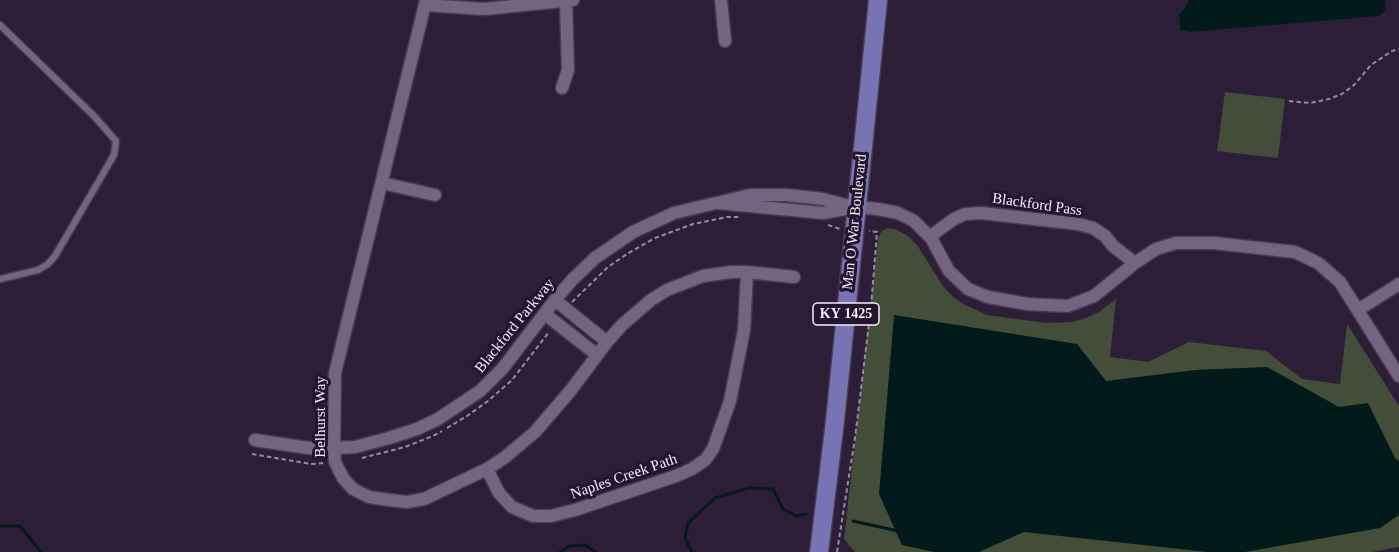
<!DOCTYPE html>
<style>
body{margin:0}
canvas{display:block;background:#2c1e37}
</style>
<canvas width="1399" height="552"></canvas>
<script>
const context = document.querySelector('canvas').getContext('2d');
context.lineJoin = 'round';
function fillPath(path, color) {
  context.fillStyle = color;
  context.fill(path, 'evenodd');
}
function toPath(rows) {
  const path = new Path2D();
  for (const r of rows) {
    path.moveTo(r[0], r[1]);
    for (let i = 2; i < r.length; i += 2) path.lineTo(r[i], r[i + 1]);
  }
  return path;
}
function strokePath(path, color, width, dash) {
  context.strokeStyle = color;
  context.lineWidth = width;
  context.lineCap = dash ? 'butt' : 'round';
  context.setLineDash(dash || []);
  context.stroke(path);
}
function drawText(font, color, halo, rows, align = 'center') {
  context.font = font + ' "Times New Roman",serif';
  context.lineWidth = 6;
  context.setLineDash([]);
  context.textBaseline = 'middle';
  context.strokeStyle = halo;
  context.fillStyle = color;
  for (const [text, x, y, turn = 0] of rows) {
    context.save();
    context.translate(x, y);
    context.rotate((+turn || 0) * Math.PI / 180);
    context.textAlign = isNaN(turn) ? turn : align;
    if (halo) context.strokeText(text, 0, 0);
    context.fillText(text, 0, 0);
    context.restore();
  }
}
fillPath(toPath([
 [1225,92,1285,99,1278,158,1217,151],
 [888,228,895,229,908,236,917,245,943,286,952,296,963,304,987,315,1046,323,1073,322,1086,318,1099,312,1116,299,1110,357,1148,362,1189,342,1266,351,1302,379,1340,384,1347,324,1399,406,1399,547,1372,552,855,552,844,539,878,238,882,231]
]), '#434d3a');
fillPath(toPath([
 [1189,0,1385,0,1386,10,1379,16,1190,32,1180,30,1179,15,1186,7],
 [894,315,1077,344,1106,381,1195,370,1267,367,1339,407,1368,403,1395,458,1399,461,1399,515,1380,528,1245,552,1207,552,1024,532,979,552,934,552,902,545,879,494]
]), '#021a1a');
strokePath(toPath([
 [853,521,898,531],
 [0,526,20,526,41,552],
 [560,552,569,546,585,545,596,552],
 [692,552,685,538,688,523,715,498,749,488,773,489,783,509,796,516,806,514]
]), '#021a1a', 3);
const lane = toPath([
 [0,25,94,116,116,141,114,155,55,256,48,264,38,270,0,279]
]);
const street = toPath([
 [426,0,335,373,334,448,335,462,343,478,353,489,369,497,389,500,407,502,424,499,487,469,504,458,535,432,571,390,607,342,622,325,651,300,667,290,703,276,731,272,747,272,794,277],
 [721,0,725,41],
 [425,5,484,9,573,0],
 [562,88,568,70,566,1],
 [382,183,435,195],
 [718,203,823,213,856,207,878,209,898,213,914,221,931,238,949,271,968,289,988,297,1027,304,1068,306,1094,296,1135,263,1156,249,1176,243,1214,243,1295,252,1318,263,1340,282,1399,376],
 [931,238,936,232,954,219,965,214,981,213,1078,224,1093,228,1105,236,1113,246,1135,263],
 [555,300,607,342],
 [1358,310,1399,284],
 [545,314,597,355],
 [255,440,308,448,334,448,355,447,389,438,417,429,438,419,480,391,503,368,555,300,572,280,595,258,633,232,674,213,750,195,787,195,823,199,849,206],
 [487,469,499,493,512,507,533,516,551,516,575,510,676,476,692,469,705,460,713,449,730,401,744,330,747,272]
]);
const primary = toPath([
 [819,552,835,421,878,0]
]);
strokePath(lane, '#463a4f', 9);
strokePath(street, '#463a4f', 15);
strokePath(primary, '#463a4f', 21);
strokePath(toPath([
 [1289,101,1310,103,1329,99,1342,94,1354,85,1371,65,1392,51,1399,49],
 [828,225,840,229],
 [572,302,608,267,627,254,655,238,693,224,727,217,739,217],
 [447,428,467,416,488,401,512,380,549,332],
 [252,454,311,464,324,463],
 [362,458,405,447,433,436,442,431],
 [837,552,855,438,871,307,877,232,869,231]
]), '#978ca1', 2, [4.5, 3]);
strokePath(lane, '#746482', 6);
strokePath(street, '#746482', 12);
strokePath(primary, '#7874b3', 18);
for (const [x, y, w] of [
 [846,314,66]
]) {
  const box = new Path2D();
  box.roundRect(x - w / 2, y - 11, w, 22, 4.5);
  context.fillStyle = '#22152d';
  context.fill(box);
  strokePath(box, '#f6edfe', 1.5);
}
drawText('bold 14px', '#f6edfe', null, [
 ["KY 1425",846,314]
]);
drawText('15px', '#f6edfe', '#22152d', [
 ["Blackford Pass",1037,205,8],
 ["Man O War Boulevard",855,222,-84],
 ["Blackford Parkway",515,326,-51],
 ["Belhurst Way",321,417,-90],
 ["Naples Creek Path",624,477,-19]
]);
</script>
